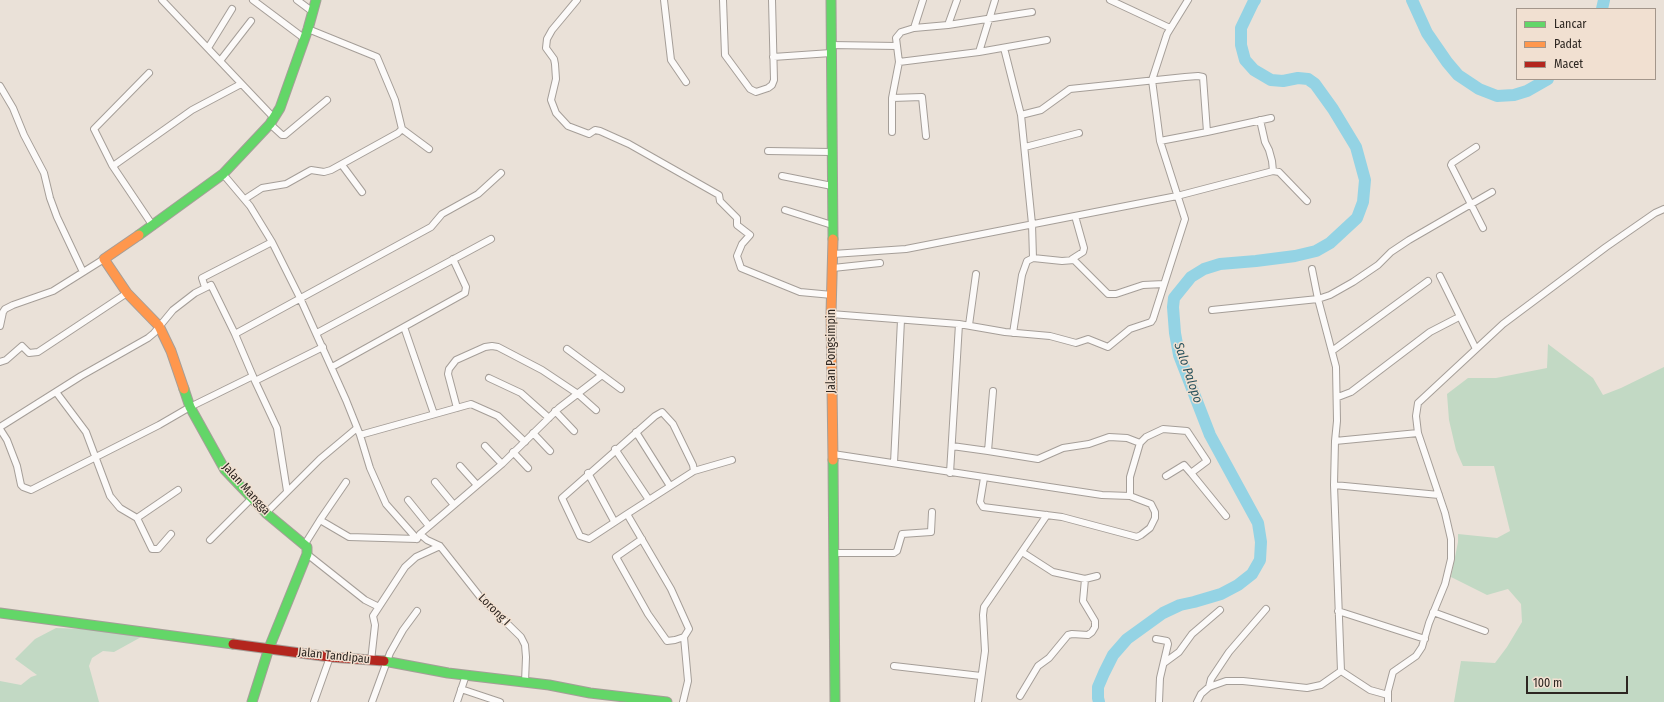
<!DOCTYPE html>
<style>
body{margin:0}
#map{position:relative;width:1664px;height:702px;overflow:hidden;background:#eae1d8;font-family:"Fira Sans Condensed",sans-serif}
canvas{display:block}
.legend{position:absolute;left:1516px;top:8px;width:140px;height:72px;box-sizing:border-box;background:#f1e0d1;border:1px solid #a3968b;margin:0;padding:5px 7px;list-style:none;font-size:12px;color:#2d2621}
.legend li{display:flex;align-items:center;gap:8px;height:20px}
.legend b{width:20px;border:1px solid #a3968b}
.scale{position:absolute;left:1526px;top:676px;width:102px;height:18px;box-sizing:border-box;border:2px solid #2d2621;border-top:0;padding-left:5px;font-size:12px;line-height:14px;white-space:nowrap;color:#2d2621;-webkit-text-stroke:3px #f1e0d1;paint-order:stroke}
</style>
<div id="map">
<canvas width="1664" height="702"></canvas>
<ul class="legend">
<li><b style="height:5px;background:#63d668"></b>Lancar</li>
<li><b style="height:5px;background:#ff974d"></b>Padat</li>
<li><b style="height:5px;background:#b3261e"></b>Macet</li>
</ul>
<div class="scale">100 m</div>
</div>
<script>
const context = document.querySelector('canvas').getContext('2d');
context.lineJoin = 'round';
function fillPath(path, color) {
  context.fillStyle = color;
  context.fill(path, 'evenodd');
}
function toPath(rows) {
  const path = new Path2D();
  for (const r of rows) {
    path.moveTo(r[0], r[1]);
    for (let i = 2; i < r.length; i += 2) path.lineTo(r[i], r[i + 1]);
  }
  return path;
}
function strokePath(path, color, width, dash) {
  context.strokeStyle = color;
  context.lineWidth = width;
  context.lineCap = dash ? 'butt' : 'round';
  context.setLineDash(dash || []);
  context.stroke(path);
}
function drawText(font, color, halo, rows, align = 'center') {
  context.font = font + ' "Fira Sans Condensed",sans-serif';
  context.lineWidth = 3;
  context.setLineDash([]);
  context.textBaseline = 'middle';
  context.strokeStyle = halo;
  context.fillStyle = color;
  for (const [text, x, y, turn = 0] of rows) {
    context.save();
    context.translate(x, y);
    context.rotate((+turn || 0) * Math.PI / 180);
    context.textAlign = isNaN(turn) ? turn : align;
    if (halo) context.strokeText(text, 0, 0);
    context.fillText(text, 0, 0);
    context.restore();
  }
}
fillPath(toPath([
 [1548,344,1593,378,1603,395,1621,388,1664,367,1664,702,1454,702,1461,661,1495,663,1507,647,1522,622,1521,604,1508,589,1487,595,1451,577,1458,542,1458,534,1497,538,1510,531,1494,466,1463,466,1456,450,1449,420,1447,394,1468,378,1496,378,1547,368],
 [56,628,84,629,143,636,114,652,103,651,92,658,89,666,99,702,0,702,0,681,21,685,31,677,37,675,15,659,35,639]
]), '#c2d9c4');
strokePath(toPath([
 [1412,0,1427,33,1447,62,1458,75,1479,89,1497,96,1514,95,1527,91,1548,79],
 [1602,9,1604,0],
 [1099,702,1098,698,1098,687,1104,673,1113,655,1127,639,1163,613,1180,605,1194,602,1221,594,1238,585,1252,574,1260,560,1261,542,1258,523,1210,435,1179,355,1175,333,1173,307,1174,298,1191,277,1204,269,1220,264,1256,261,1295,256,1316,251,1330,243,1357,218,1363,202,1365,180,1356,147,1333,109,1315,84,1308,79,1298,78,1283,81,1271,80,1254,70,1245,60,1241,45,1241,28,1253,3,1255,0]
]), '#94d3e4', 12);
const street = toPath([
 [162,0,274,118],
 [253,0,305,39],
 [297,0,313,12],
 [577,0,552,30,547,39,546,48,554,59,555,64,556,79,551,100,556,113,568,126,589,134,595,130,600,131,629,144,719,195,720,201,737,218,737,225,750,235,742,244,737,256,741,268,800,292,832,295],
 [664,0,671,60,686,82],
 [723,0,725,55,750,89,756,92,768,88,772,85,774,80,772,0],
 [1110,0,1170,28],
 [1032,12,948,25,914,28,901,32,896,38,899,62,979,52,1047,40],
 [948,25,957,0],
 [914,28,923,0],
 [831,45,897,46],
 [208,48,232,9],
 [1004,48,1021,115],
 [979,52,995,0],
 [773,57,831,53],
 [220,61,251,21],
 [899,62,892,98,922,97,926,136],
 [149,73,94,129,112,165,153,226],
 [0,86,13,108,24,135,44,173,50,198,57,217,83,272],
 [1260,120,1265,142,1269,150,1272,161,1273,171],
 [270,124,282,135,285,135,327,100],
 [402,129,429,149],
 [892,132,892,98],
 [1207,132,1271,118],
 [1025,147,1079,133],
 [1476,147,1452,163,1451,165,1483,228],
 [768,151,831,152],
 [342,165,362,192],
 [113,166,192,110,241,84],
 [223,174,250,206,272,242,300,298,346,400,360,435,370,468,386,504,417,539,420,534,427,540,440,546,481,598,521,637,525,645,526,657,525,682],
 [782,176,832,186],
 [245,199,262,188,286,184,311,170,324,172,331,170,398,133,402,129,395,100,377,57,308,29],
 [785,210,832,225],
 [833,254,906,249,1177,196,1273,171,1279,172,1307,201],
 [1033,258,1062,261,1074,260,1108,294,1116,294,1143,285,1164,284],
 [1072,259,1083,252,1084,248,1075,216],
 [833,268,880,263],
 [1440,276,1476,349],
 [205,287,202,278,272,242],
 [1212,310,1318,299,1330,295,1353,282,1378,265,1391,252,1409,240,1492,192],
 [831,314,959,324,1005,332,1050,336,1076,343,1088,339,1108,347,1130,329,1151,322,1153,319,1185,219,1160,141,1152,80,1167,34,1188,0],
 [969,325,976,274],
 [0,326,3,312,5,309,13,305,53,291,104,259],
 [404,327,434,414],
 [317,333,491,239],
 [1013,333,1022,275,1027,261,1033,258,1032,224,1021,115,1041,110,1070,89,1185,77,1198,76,1203,77,1207,132,1160,141],
 [235,334,431,227,442,214,478,194,501,173],
 [567,349,621,389],
 [1332,351,1428,281],
 [0,362,6,360,22,346,29,353,38,352,127,293],
 [332,367,465,293,466,287,453,259],
 [489,378,521,393,549,418],
 [255,381,277,428,287,491],
 [993,391,988,451,1038,459,1063,448,1089,444,1109,437,1127,438,1140,443,1146,437,1163,429,1187,431,1207,461,1191,473,1226,516],
 [56,392,86,432,110,496,120,508,137,518,178,490],
 [1338,397,1351,392,1430,332,1459,317],
 [457,408,448,374,449,369,456,360,485,347,492,346,498,347,542,370,578,394,596,410],
 [555,411,574,431],
 [0,427,81,376,148,338,154,333,173,310,195,293,211,285,235,334,255,381,323,347],
 [0,429,7,440,17,466,21,485,23,487,31,490,159,425,190,407,253,376],
 [636,432,670,486],
 [533,433,550,451],
 [360,435,471,404,498,416,525,442],
 [1335,441,1418,433],
 [485,446,502,464],
 [952,446,988,451],
 [615,449,649,500],
 [513,452,528,468],
 [833,454,1102,495,1130,496,1151,504,1155,512,1155,518,1150,528,1141,535,1137,537,1062,517,983,507,980,502,984,478],
 [894,463,901,320],
 [460,466,477,485],
 [588,473,614,521],
 [950,473,959,324],
 [1166,476,1184,465,1191,473],
 [435,482,454,505],
 [1334,485,1439,495],
 [1130,496,1130,477,1140,443],
 [408,500,429,526],
 [266,513,320,459,357,428],
 [627,514,589,539,580,536,562,498,655,416,662,412,673,424,693,465,694,471],
 [137,518,152,549,158,549,171,534],
 [320,520,346,482],
 [420,534,502,464,559,408,602,375],
 [642,539,616,557,648,614,667,641,675,640,684,637],
 [210,540,252,498],
 [305,544,320,520,349,537,417,539],
 [1022,552,1053,572,1085,579,1097,576],
 [834,553,894,553,897,551,902,534,931,532,932,512],
 [307,554,365,600,379,607],
 [1338,611,1425,639],
 [1433,612,1485,631],
 [1156,639,1167,641,1168,644,1160,678,1159,702],
 [371,661,375,625,373,616,405,567,416,557,440,546],
 [1164,663,1179,652,1192,634,1220,610],
 [894,666,981,676],
 [1341,671,1370,690,1388,695],
 [1209,687,1211,679,1229,652,1266,609],
 [461,689,500,702],
 [1020,696,1038,666,1049,658,1068,635,1072,634,1088,635,1092,632,1095,627,1095,621,1083,601,1085,579],
 [314,702,330,657],
 [372,702,390,653,403,630,417,611],
 [457,702,466,675],
 [683,702,688,681,684,637,689,629,671,589,627,514,694,471,732,460],
 [978,702,985,651,983,615,984,607,1047,515],
 [1197,702,1201,694,1209,687,1226,681,1243,681,1307,688,1321,685,1341,671,1334,485,1335,441,1337,421,1336,367,1318,299,1312,269],
 [1388,702,1388,691,1393,672,1416,656,1422,647,1429,623,1445,584,1451,559,1451,539,1445,513,1418,433,1416,416,1418,403,1503,324,1606,247,1655,213,1664,209]
]);
const fast = toPath([
 [831,0,833,239],
 [139,235,223,174,270,124,280,108,308,29,316,0],
 [184,389,190,407,225,470,266,513,307,547,307,554,269,648,252,702],
 [833,460,835,702],
 [0,613,233,644],
 [384,661,448,673,549,685,590,693,667,702]
]);
const slow = toPath([
 [139,235,104,259,127,293,159,326,171,351,184,389],
 [833,460,831,314,833,239]
]);
const jam = toPath([
 [233,644,330,657,384,661]
]);
strokePath(street, '#a59e98', 8);
strokePath(fast, '#a59e98', 11);
strokePath(slow, '#a59e98', 11);
strokePath(jam, '#a59e98', 11);
strokePath(street, '#fcfaf9', 6);
strokePath(fast, '#63d668', 9);
strokePath(slow, '#ff974d', 9);
strokePath(jam, '#b3261e', 9);
drawText('12px', '#2d2621', '#f1e0d1', [
 ["Jalan Pongsimpin",832,351,-90],
 ["Jalan Mangga",246,489,48],
 ["Lorong I",494,610,45],
 ["Jalan Tandipau",334,656,6]
]);
drawText('italic 13px', '#25505c', '#f1e0d1', [
 ["Salo Palopo",1188,373,71]
]);
</script>
